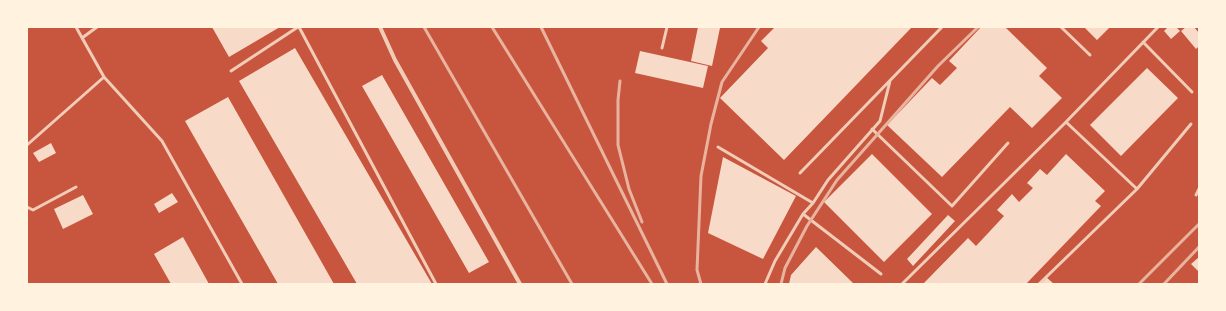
<!DOCTYPE html>
<style>
body{margin:0}
#map{position:relative;width:1226px;height:311px;overflow:hidden;background:#c8553d;font-family:"Source Sans 3",sans-serif}
canvas{display:block}
.frame{position:absolute;inset:0;border:28px solid #fff3e0;pointer-events:none}
</style>
<div id="map">
<canvas width="1226" height="311"></canvas>
<div class="frame"></div>
</div>
<script>
const context = document.querySelector('canvas').getContext('2d');
context.lineJoin = 'round';
function fillPath(path, color) {
  context.fillStyle = color;
  context.fill(path, 'evenodd');
}
function toPath(rows) {
  const path = new Path2D();
  for (const r of rows) {
    path.moveTo(r[0], r[1]);
    for (let i = 2; i < r.length; i += 2) path.lineTo(r[i], r[i + 1]);
  }
  return path;
}
function strokePath(path, color, width, dash) {
  context.strokeStyle = color;
  context.lineWidth = width;
  context.lineCap = dash ? 'butt' : 'round';
  context.setLineDash(dash || []);
  context.stroke(path);
}
fillPath(toPath([
 [212,27,280,27,229,57],
 [698,27,720,28,712,66,691,61],
 [775,27,912,27,784,160,720,98,768,48,761,41],
 [981,27,1005,27,1047,68,1039,76,1062,98,1032,128,1010,107,942,177,887,125,932,78,940,85,957,68,949,61],
 [1084,27,1110,27,1097,40],
 [1168,27,1176,27,1180,31,1171,39,1164,31],
 [1186,27,1194,27,1199,33,1199,46,1196,49,1181,31],
 [295,48,432,284,357,284,239,81],
 [640,51,708,66,703,88,635,73],
 [1147,68,1178,98,1121,156,1090,125],
 [382,75,489,262,469,273,362,86],
 [228,97,334,284,278,284,185,121],
 [51,143,56,153,39,162,33,153],
 [872,154,932,214,884,262,824,202],
 [1066,154,1105,191,1095,201,1101,206,1026,284,923,284,968,238,976,246,1004,216,997,210,1012,194,1019,202,1033,188,1027,183,1040,169,1047,175],
 [723,157,796,196,763,259,708,233],
 [172,193,178,202,159,213,154,204],
 [83,195,93,214,63,229,54,209],
 [948,215,955,221,913,266,907,259],
 [183,237,209,284,171,284,154,254],
 [816,247,854,284,789,284,791,275],
 [1199,257,1199,272,1191,264],
 [1046,277,1054,284,1039,284]
]), '#f7dbc8');
strokePath(toPath([
 [76,27,104,77,162,141,242,284],
 [299,27,436,284],
 [1061,27,1090,55],
 [82,38,97,27],
 [1143,42,1192,92],
 [662,48,667,27],
 [231,71,298,27],
 [1066,122,1137,189],
 [872,129,952,206,1008,143],
 [27,145,104,77],
 [718,147,813,203],
 [800,173,942,27],
 [1196,195,1199,189],
 [27,207,33,210,76,187],
 [803,214,881,274],
 [765,284,775,261,803,214,813,203,828,180,880,121,890,81],
 [902,284,1066,122,1158,27],
 [1039,284,1137,189,1191,124]
]), '#f1ccb7', 3);
strokePath(toPath([
 [380,27,395,60,520,284]
]), '#f1ccb7', 4);
strokePath(toPath([
 [424,27,572,284],
 [492,27,652,284],
 [541,27,667,284],
 [620,81,618,100,618,145,629,189,642,222],
 [701,284,697,270,701,176,711,124,722,82,759,27],
 [781,284,785,268,807,226,837,180,938,66,978,27],
 [1139,284,1199,224],
 [1164,284,1199,247]
]), '#e9b49f', 3);
</script>
